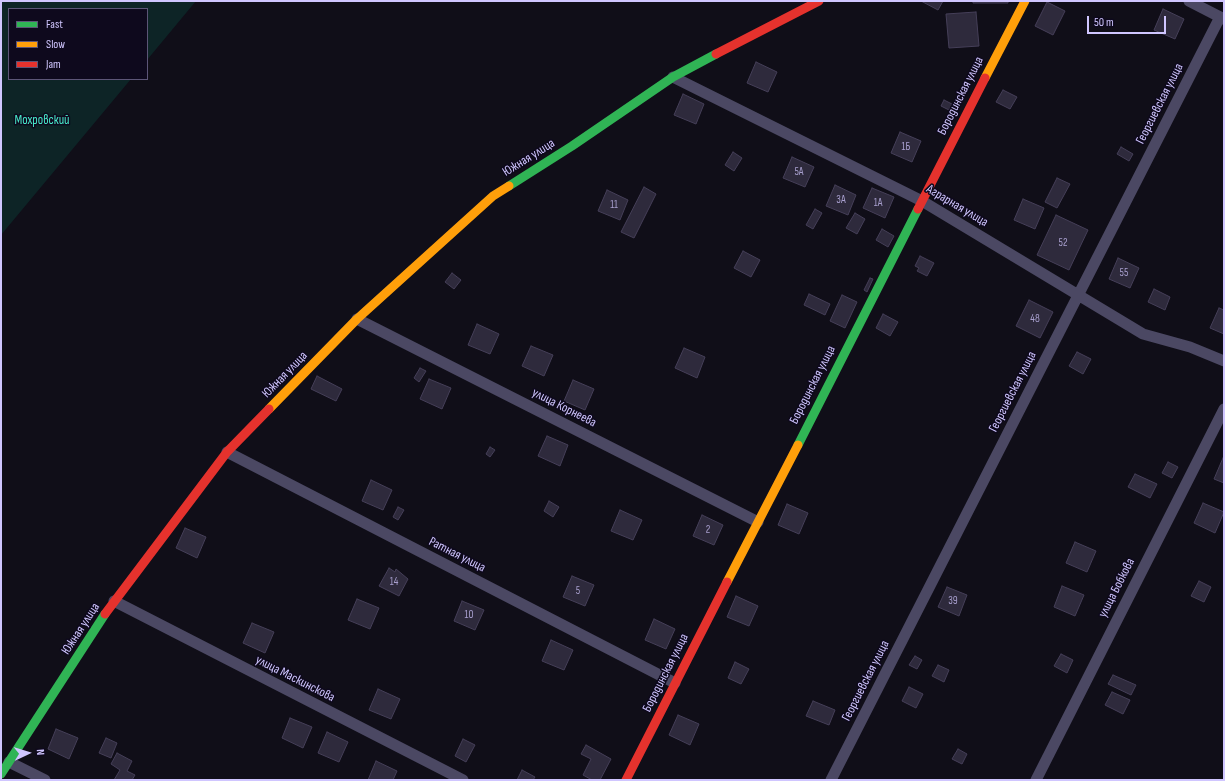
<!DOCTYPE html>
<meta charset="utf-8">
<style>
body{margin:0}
#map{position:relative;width:1225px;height:781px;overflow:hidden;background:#100e18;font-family:"Sofia Sans Condensed",sans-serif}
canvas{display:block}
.frame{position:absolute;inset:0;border:2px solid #d0c6ff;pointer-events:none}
.legend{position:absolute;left:8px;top:8px;width:140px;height:72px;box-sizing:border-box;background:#0e091d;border:1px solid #5c5577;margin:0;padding:5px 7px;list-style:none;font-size:12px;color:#d0c6ff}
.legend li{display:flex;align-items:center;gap:8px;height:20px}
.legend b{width:20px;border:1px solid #5c5577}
.north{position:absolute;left:8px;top:733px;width:40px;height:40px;-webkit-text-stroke:3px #0e091d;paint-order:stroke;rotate:86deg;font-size:11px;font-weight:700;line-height:16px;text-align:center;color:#d0c6ff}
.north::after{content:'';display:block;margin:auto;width:14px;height:18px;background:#d0c6ff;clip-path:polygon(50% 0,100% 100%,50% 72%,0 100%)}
.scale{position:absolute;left:1087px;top:16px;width:79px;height:18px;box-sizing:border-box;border:2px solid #d0c6ff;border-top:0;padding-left:5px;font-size:12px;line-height:14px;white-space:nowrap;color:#d0c6ff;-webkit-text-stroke:3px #0e091d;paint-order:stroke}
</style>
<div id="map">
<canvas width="1225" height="781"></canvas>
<div class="frame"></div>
<ul class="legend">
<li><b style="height:5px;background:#30b455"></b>Fast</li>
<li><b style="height:5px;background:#ff9f0a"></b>Slow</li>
<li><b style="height:5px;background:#e5322d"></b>Jam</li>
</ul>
<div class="north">N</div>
<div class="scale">50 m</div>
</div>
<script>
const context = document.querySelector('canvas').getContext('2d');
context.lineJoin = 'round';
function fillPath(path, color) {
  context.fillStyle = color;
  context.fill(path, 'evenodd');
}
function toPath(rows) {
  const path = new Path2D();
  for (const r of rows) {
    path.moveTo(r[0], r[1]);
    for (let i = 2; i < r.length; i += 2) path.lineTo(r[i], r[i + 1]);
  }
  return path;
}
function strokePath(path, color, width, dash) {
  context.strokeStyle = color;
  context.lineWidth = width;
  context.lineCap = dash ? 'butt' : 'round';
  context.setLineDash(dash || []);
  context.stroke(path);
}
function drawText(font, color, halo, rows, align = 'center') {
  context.font = font + ' "Sofia Sans Condensed",sans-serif';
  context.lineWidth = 3;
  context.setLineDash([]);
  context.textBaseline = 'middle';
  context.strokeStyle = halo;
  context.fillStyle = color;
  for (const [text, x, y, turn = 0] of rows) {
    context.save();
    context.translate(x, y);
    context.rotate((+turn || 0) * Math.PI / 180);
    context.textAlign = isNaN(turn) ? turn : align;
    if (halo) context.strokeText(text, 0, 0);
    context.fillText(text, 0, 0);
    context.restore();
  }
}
fillPath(toPath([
 [1,1,196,1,147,60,147,9,9,9,9,79,131,79,1,235]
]), '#0d2426');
const building = toPath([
 [921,1,943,1,938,10,921,1],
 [973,1,1008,1,1008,3,973,3,973,1],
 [1047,2,1065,11,1053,35,1035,26,1047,2],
 [1163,9,1184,19,1175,39,1154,30,1163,9],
 [976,12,979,46,949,48,946,14,976,12],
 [756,62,777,72,768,92,747,83,756,62],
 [1003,90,1017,97,1010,109,996,102,1003,90],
 [683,94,704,104,696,124,674,115,683,94],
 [944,100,956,106,953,112,941,106,944,100],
 [900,132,921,141,912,162,891,153,900,132],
 [1121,147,1133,154,1129,161,1117,154,1121,147],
 [733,152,742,158,734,171,725,165,733,152],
 [792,157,814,167,805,187,783,178,792,157],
 [1057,178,1070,184,1057,208,1045,202,1057,178],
 [835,185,856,195,848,215,826,206,835,185],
 [644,187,656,194,634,238,621,232,644,187],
 [872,188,894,197,885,218,863,208,872,188],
 [607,190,628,200,620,220,598,211,607,190],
 [1023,199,1044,208,1035,229,1014,220,1023,199],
 [815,209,822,213,813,229,806,225,815,209],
 [855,213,865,219,857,234,846,228,855,213],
 [1056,215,1088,230,1069,270,1037,255,1056,215],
 [882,229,894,236,888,247,876,240,882,229],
 [743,251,760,260,751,277,734,268,743,251],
 [920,256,934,263,927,276,917,271,919,268,915,266,920,256],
 [1118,258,1139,268,1130,288,1109,279,1118,258],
 [452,273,461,280,454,289,445,282,452,273],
 [870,278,873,279,867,292,864,290,870,278],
 [1154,289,1170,297,1165,310,1148,302,1154,289],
 [809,294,830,304,825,315,804,305,809,294],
 [842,295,857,302,845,328,830,321,842,295],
 [1029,300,1053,312,1040,338,1016,326,1029,300],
 [1219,308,1224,310,1224,334,1210,328,1219,308],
 [883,314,898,322,890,336,876,328,883,314],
 [477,324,499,334,490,354,468,345,477,324],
 [531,346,553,355,544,376,522,366,531,346],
 [684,348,705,357,697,378,675,368,684,348],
 [1077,352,1091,359,1083,374,1069,366,1077,352],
 [420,368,426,371,419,382,414,378,420,368],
 [317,376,342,389,336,401,311,389,317,376],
 [429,379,451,388,442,409,420,399,429,379],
 [573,380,594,389,585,410,564,401,573,380],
 [547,436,568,445,560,466,538,456,547,436],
 [490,447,495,450,490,457,486,454,490,447],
 [1223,458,1224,459,1224,483,1214,479,1223,458],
 [1168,462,1178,467,1172,478,1162,473,1168,462],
 [1135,474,1157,484,1150,498,1128,487,1135,474],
 [371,480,392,490,383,510,362,501,371,480],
 [549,501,559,507,553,517,544,511,549,501],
 [1203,503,1224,512,1215,533,1194,523,1203,503],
 [787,504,808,513,799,534,778,525,787,504],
 [398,507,404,510,398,520,393,517,398,507],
 [620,510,642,520,633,540,611,531,620,510],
 [702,515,723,525,714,545,693,536,702,515],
 [185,528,206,537,197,558,176,548,185,528],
 [1075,542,1096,551,1087,572,1066,563,1075,542],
 [389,568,395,572,396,569,408,579,399,596,379,586,389,568],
 [572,576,594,585,585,606,563,597,572,576],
 [1199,581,1211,587,1204,602,1191,596,1199,581],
 [1062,586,1084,595,1075,616,1054,607,1062,586],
 [947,587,967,595,959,616,938,607,947,587],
 [736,596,758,606,749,626,727,617,736,596],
 [357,599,379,608,370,629,348,620,357,599],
 [462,601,484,610,475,630,454,621,462,601],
 [654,619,675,629,666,649,645,640,654,619],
 [252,623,274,632,265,653,243,643,252,623],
 [551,640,573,650,564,670,542,661,551,640],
 [1061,654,1073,660,1067,673,1054,666,1061,654],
 [915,656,922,660,917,669,909,665,915,656],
 [735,662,749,669,741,684,728,678,735,662],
 [938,665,949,670,944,682,932,676,938,665],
 [1113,675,1136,685,1131,695,1108,684,1113,675],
 [909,687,923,694,916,708,902,701,909,687],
 [378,689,400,699,391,719,369,710,378,689],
 [1112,692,1130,700,1123,714,1105,705,1112,692],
 [813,701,835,710,829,725,806,716,813,701],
 [678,715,699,724,690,745,669,735,678,715],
 [290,718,312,727,303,748,282,738,290,718],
 [56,729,78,738,69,759,48,749,56,729],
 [327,732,348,742,339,762,318,753,327,732],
 [106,738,117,743,111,758,99,753,106,738],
 [463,739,475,745,466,762,455,756,463,739],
 [586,745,611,759,600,780,592,780,583,775,591,759,581,754,586,745],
 [958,749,967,754,962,764,952,759,958,749],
 [117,753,132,761,127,771,135,775,132,780,114,780,120,770,111,764,117,753],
 [376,761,397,771,393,780,368,780,376,761],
 [522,770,535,777,533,780,517,780,522,770]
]);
fillPath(building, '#2e2a3c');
strokePath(building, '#453f58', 1);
strokePath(toPath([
 [1189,1,1224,19],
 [673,77,922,201,1143,334,1190,347,1224,361],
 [357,319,758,522],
 [227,452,675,683],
 [114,601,463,780],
 [9,762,45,780],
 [831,780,1220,17],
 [1036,780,1224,409]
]), '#4b4863', 11);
strokePath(toPath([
 [509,186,572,146,673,77,716,54],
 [798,445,918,209],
 [1,774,105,614]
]), '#30b455', 9);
strokePath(toPath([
 [985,78,1025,1],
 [269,409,357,319,493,196,509,186],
 [727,582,798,445]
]), '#ff9f0a', 9);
strokePath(toPath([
 [716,54,819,1],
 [918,209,985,78],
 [105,614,227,452,269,409],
 [626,780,727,582]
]), '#e5322d', 9);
drawText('11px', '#a89fce', null, [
 ["1Б",906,147],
 ["5А",799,172],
 ["3А",841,200],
 ["1А",878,203],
 ["11",614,205],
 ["52",1063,243],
 ["55",1124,273],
 ["48",1035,319],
 ["2",708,530],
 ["14",394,582],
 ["5",578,591],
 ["39",953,601],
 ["10",469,615]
]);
drawText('13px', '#d0c6ff', '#0e091d', [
 ["Бородинская улица",961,96,-63],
 ["Георгиевская улица",1160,104,-63],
 ["Южная улица",529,158,-32],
 ["Аграрная улица",957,206,31],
 ["Южная улица",285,375,-46],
 ["Бородинская улица",813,385,-63],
 ["Георгиевская улица",1013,392,-63],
 ["улица Корнеева",564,408,27],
 ["Ратная улица",457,555,27],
 ["улица Бобкова",1117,588,-63],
 ["Южная улица",81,629,-57],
 ["Бородинская улица",666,673,-63],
 ["улица Маскинскова",295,679,27],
 ["Георгиевская улица",866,681,-63]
]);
drawText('13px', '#47eacb', '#0e091d', [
 ["Мохровский",42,121]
]);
</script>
